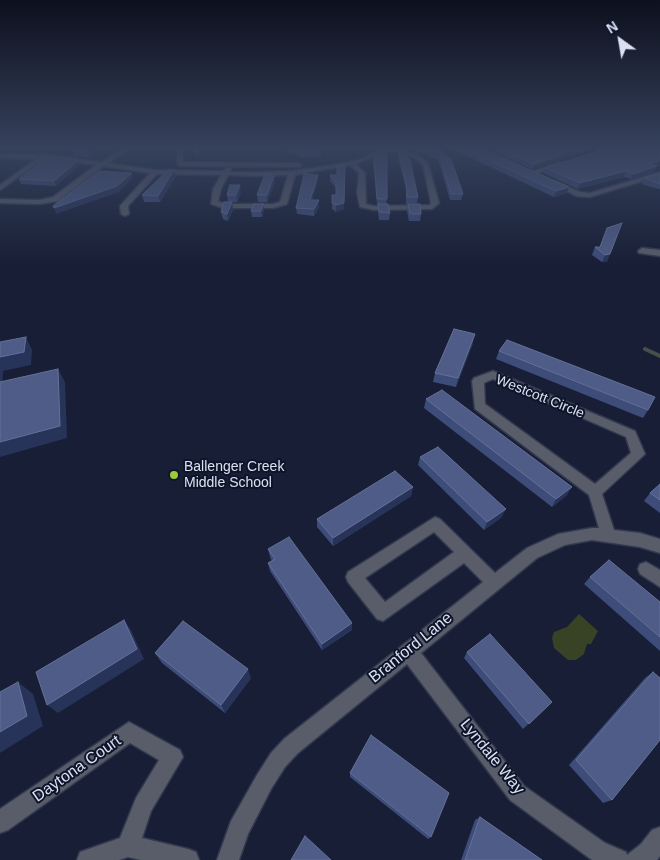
<!DOCTYPE html>
<style>
body{margin:0}
#map{position:relative;width:660px;height:860px;overflow:hidden;background:#171e35;font-family:Arial,sans-serif}
canvas{display:block}
.north{position:absolute;left:595px;top:15px;width:50px;height:50px;-webkit-text-stroke:4px #0e152b;paint-order:stroke;rotate:328deg;font-size:14px;font-weight:700;line-height:20px;text-align:center;color:#dbe1f0}
.north::after{content:'';display:block;margin:auto;width:18px;height:22px;background:#dbe1f0;clip-path:polygon(50% 0,100% 100%,50% 72%,0 100%)}
</style>
<div id="map">
<canvas width="660" height="860"></canvas>
<div class="north">N</div>
</div>
<script>
const context = document.querySelector('canvas').getContext('2d');
context.lineJoin = 'round';
function fillPath(path, color) {
  context.fillStyle = color;
  context.fill(path, 'evenodd');
}
function toPath(rows) {
  const path = new Path2D();
  for (const r of rows) {
    path.moveTo(r[0], r[1]);
    for (let i = 2; i < r.length; i += 2) path.lineTo(r[i], r[i + 1]);
  }
  return path;
}
function strokePath(path, color, width, dash) {
  context.strokeStyle = color;
  context.lineWidth = width;
  context.lineCap = dash ? 'butt' : 'round';
  context.setLineDash(dash || []);
  context.stroke(path);
}
function drawText(font, color, halo, rows, align = 'center') {
  context.font = font + ' Arial,sans-serif';
  context.lineWidth = 4;
  context.setLineDash([]);
  context.textBaseline = 'middle';
  context.strokeStyle = halo;
  context.fillStyle = color;
  for (const [text, x, y, turn = 0] of rows) {
    context.save();
    context.translate(x, y);
    context.rotate((+turn || 0) * Math.PI / 180);
    context.textAlign = isNaN(turn) ? turn : align;
    if (halo) context.strokeText(text, 0, 0);
    context.fillText(text, 0, 0);
    context.restore();
  }
}
fillPath(toPath([
 [579,614,598,631,591,644,587,644,584,654,576,660,568,660,554,648,552,638,554,632,567,627]
]), '#374324');
strokePath(toPath([
 [645,349,660,356]
]), '#474f48', 4);
const street = toPath([
 [123,149,130,149,108,163,155,170,223,171,228,167,231,169,230,172,255,172,292,171,333,165,361,159,382,149,397,149,418,155,428,163,439,203,432,209,374,210,360,207,357,193,359,173,350,165,295,175,287,204,273,208,223,208,211,204,213,189,221,175,157,174,128,206,129,214,125,216,121,214,120,206,150,173,103,166,58,201,39,204,0,203,0,199,39,200,53,197,96,165,44,159,0,190,0,185,36,159,0,158,0,154,44,154,101,162,123,149],
 [389,150,414,157,423,165,431,203,430,205,374,206,366,204,365,173,356,164,389,150],
 [228,175,255,176,288,175,280,202,273,204,224,204,218,201,221,189,228,175],
 [177,149,183,149,183,162,299,163,302,165,299,167,180,166,177,164,177,149],
 [560,162,562,165,531,175,528,173,560,162],
 [660,172,660,176,590,197,576,196,550,182,555,181,580,192,590,193,660,172],
 [642,248,660,250,660,256,639,253,638,251,642,248],
 [493,371,635,431,645,454,602,494,614,530,640,533,660,539,660,553,640,547,592,540,565,545,537,558,421,653,524,786,605,843,626,852,627,855,641,844,652,830,660,827,660,856,657,860,592,860,510,800,407,664,298,753,285,767,271,789,248,834,239,860,217,860,231,821,257,775,271,753,284,739,483,582,464,563,383,621,377,619,348,582,346,577,348,572,435,517,440,519,495,573,527,548,558,534,592,528,599,528,589,495,475,409,472,381,474,378,493,371],
 [493,379,626,437,631,453,595,484,485,404,484,383,493,379],
 [434,532,454,552,385,602,365,578,434,532],
 [646,562,660,570,660,587,640,574,638,569,640,564,646,562],
 [129,722,180,750,183,757,151,811,142,838,188,849,196,852,199,860,141,860,128,857,119,860,77,860,80,852,120,838,136,798,159,760,130,743,8,830,0,833,0,809,129,722]
]);
strokePath(street, '#32394f', 3);
fillPath(street, '#585d69');
fillPath(toPath([
 [72,149,100,149,100,150,89,158,74,156],
 [276,149,321,149,321,157,302,157],
 [347,149,359,149,355,151],
 [398,149,418,197,417,203,406,204,406,189,397,154],
 [411,149,439,149,463,194,461,200,450,200,438,160],
 [452,149,483,149,567,193,554,197],
 [487,149,591,149,588,151,532,169],
 [660,149,660,165,656,166,654,172,631,179,624,177,578,189,543,173,545,168,595,152],
 [374,158,387,199,386,204,377,204,373,163],
 [80,165,56,186,21,184,19,179],
 [345,166,344,209,336,212,332,209,332,203,336,195,336,188,330,181,330,175,337,175],
 [174,170,176,176,160,202,144,202,142,195],
 [660,173,660,189,658,189,642,184,645,178],
 [318,181,312,200,319,200,319,207,314,216,297,214,296,208],
 [275,183,267,202,258,202,257,195],
 [241,192,237,202,228,202,227,195],
 [232,202,233,210,228,221,223,219,221,212],
 [264,204,264,210,262,217,252,217,251,211],
 [378,204,390,213,389,220,379,220,378,212],
 [408,204,421,214,420,221,409,221,407,211],
 [607,228,607,262,602,262,592,255,595,247,600,247],
 [473,343,456,387,433,382,435,373],
 [499,351,648,410,643,418,496,359],
 [426,399,567,495,552,507,424,408],
 [420,457,502,517,484,530,418,465],
 [660,484,660,513,644,501,650,493],
 [413,487,411,496,333,546,317,527,317,519],
 [268,549,352,630,322,650,270,571,268,563,272,561,270,557],
 [590,577,660,602,660,651,584,584],
 [467,652,552,702,523,729,464,658],
 [155,653,251,678,225,713,162,663],
 [653,672,612,800,603,803,569,765,645,678],
 [350,773,431,837,428,839,350,777],
 [480,817,542,860,461,860,475,820]
]), '#3e4c7a');
fillPath(toPath([
 [91,149,100,149,100,150,89,158,87,152],
 [199,149,206,149,196,159,195,153],
 [581,149,591,149,588,151,532,169,534,164],
 [79,160,80,165,56,186,54,181],
 [660,160,660,165,647,169,650,164],
 [657,166,654,172,631,179,633,174],
 [174,170,176,176,160,202,158,196],
 [626,171,624,177,578,189,580,183],
 [132,173,133,178,119,192,56,214,54,208],
 [318,175,318,181,310,206,310,200],
 [274,176,275,183,267,202,267,195],
 [240,185,241,192,237,202,236,195],
 [569,187,567,193,554,197,556,191],
 [319,200,319,207,314,216,314,209],
 [232,202,233,210,228,221,227,214],
 [344,203,344,209,336,212,336,205],
 [264,204,264,210,262,217,261,211],
 [610,254,607,262,602,262,605,255],
 [475,334,473,343,456,387,458,378],
 [26,337,32,350,31,365,3,371,2,396,0,392,0,357],
 [58,369,65,382,67,438,0,457,0,442],
 [413,487,411,496,333,546,333,538],
 [572,487,567,495,552,507,556,499],
 [506,509,502,517,484,530,487,522],
 [124,620,131,630,144,659,58,713,47,705],
 [352,623,352,630,322,650,322,644],
 [248,669,251,678,225,713,221,705],
 [18,682,33,694,43,726,0,753,0,732]
]), '#273359');
const building = toPath([
 [72,149,91,149,87,152,72,150,72,149],
 [194,149,199,149,195,153,194,149],
 [295,149,321,149,321,150,302,151,295,149],
 [398,149,402,150,410,160,418,197,407,197,406,183,398,149],
 [426,149,439,149,451,159,463,194,451,194,439,154,426,149],
 [464,149,483,149,569,187,556,191,464,149],
 [500,149,581,149,534,164,500,149],
 [597,149,660,149,660,160,650,164,657,166,633,174,626,171,580,183,545,168,595,152,597,149],
 [387,153,387,199,377,199,374,158,387,153],
 [48,157,79,160,54,181,19,179,48,157],
 [337,166,345,166,344,203,336,205,332,203,332,195,336,195,336,182,330,175,337,175,337,166],
 [168,170,174,170,158,196,142,195,168,170],
 [99,171,132,173,117,186,54,208,53,206,99,171],
 [660,173,660,184,645,178,660,173],
 [265,174,274,176,267,195,257,195,265,174],
 [304,174,318,175,310,200,319,200,314,209,296,208,304,174],
 [230,185,240,185,236,195,227,195,230,185],
 [224,202,232,202,227,214,221,212,224,202],
 [254,204,264,204,261,211,251,211,254,204],
 [378,204,388,204,390,213,379,212,378,204],
 [408,204,420,204,421,214,410,214,408,204],
 [622,223,610,254,605,255,595,247,600,247,607,228,622,223],
 [454,329,475,334,458,378,435,373,454,329],
 [26,337,24,352,0,357,0,342,26,337],
 [507,340,655,397,648,410,499,351,507,340],
 [58,369,60,426,0,442,0,382,58,369],
 [442,390,572,487,556,499,426,399,442,390],
 [438,447,506,509,487,522,420,457,438,447],
 [395,471,413,487,333,538,317,519,395,471],
 [660,484,660,500,650,493,660,484],
 [289,537,352,623,322,644,268,563,275,559,268,549,289,537],
 [609,560,660,602,660,637,590,577,609,560],
 [124,620,137,649,47,705,36,672,124,620],
 [183,621,248,669,221,705,155,653,183,621],
 [490,634,552,702,529,724,467,652,490,634],
 [653,672,660,678,660,740,612,800,576,760,653,672],
 [18,682,27,716,0,732,0,692,18,682],
 [371,735,449,793,431,837,350,773,371,735],
 [480,817,542,860,465,860,480,817],
 [305,836,331,860,291,860,305,836]
]);
fillPath(building, '#4f5c87');
strokePath(building, '#657197', 1);
const sky = context.createLinearGradient(0, 0, 0, 269);
sky.addColorStop(0, '#0d101d');
sky.addColorStop(0.55, '#36415c');
sky.addColorStop(1, '#36415c00');
context.fillStyle = sky;
context.fillRect(0, 0, 660, 269);
for (const [x, y, r, color] of [
 [174,475,5,"#9acb34"]
]) {
  const dot = new Path2D();
  dot.arc(x, y, r, 0, 2 * Math.PI);
  context.fillStyle = color;
  context.fill(dot);
  strokePath(dot, '#0e152b', 2);
}
drawText('14px', '#dbe1f0', '#0e152b', [
 ["Westcott Circle",540,397,22]
]);
drawText('14px', '#dbe1f0', '#0e152b', [
 ["Ballenger Creek",184,467],
 ["Middle School",184,483]
], 'left');
drawText('16px', '#dbe1f0', '#0e152b', [
 ["Branford Lane",411,648,-39],
 ["Lyndale Way",492,757,51],
 ["Daytona Court",77,769,-35]
]);
</script>
